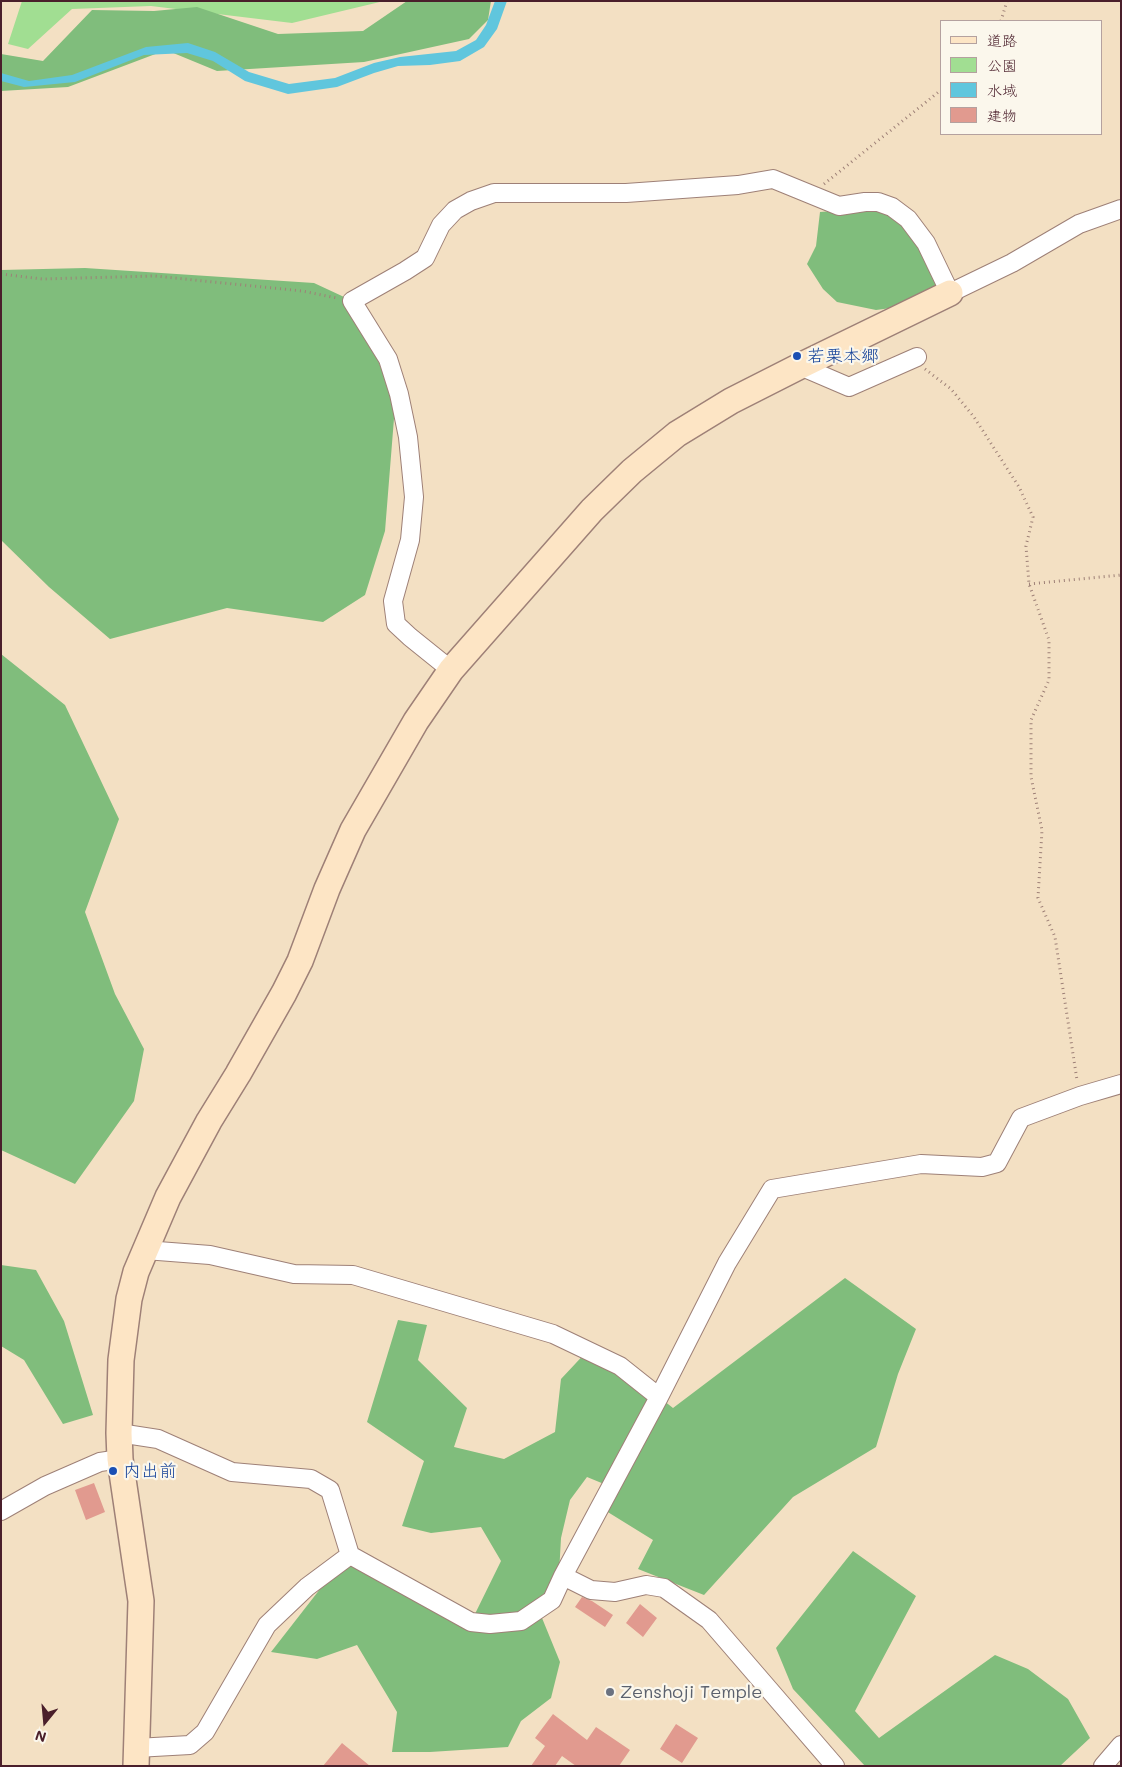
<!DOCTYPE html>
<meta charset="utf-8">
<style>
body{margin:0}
#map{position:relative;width:1122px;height:1767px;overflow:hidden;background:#f3e0c3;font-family:Mali,"Klee One",sans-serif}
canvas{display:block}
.frame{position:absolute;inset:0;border:2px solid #4a1f2b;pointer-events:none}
.legend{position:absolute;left:940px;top:20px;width:162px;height:115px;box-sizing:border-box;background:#fbf7ec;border:1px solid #b4a19f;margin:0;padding:6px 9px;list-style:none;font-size:15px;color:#4a1f2b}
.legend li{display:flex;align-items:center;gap:10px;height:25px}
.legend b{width:25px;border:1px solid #b4a19f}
.north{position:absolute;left:20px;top:1697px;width:50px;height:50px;-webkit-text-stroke:4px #fbf7ec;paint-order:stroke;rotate:197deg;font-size:14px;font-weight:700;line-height:20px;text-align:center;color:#4a1f2b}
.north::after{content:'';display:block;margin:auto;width:18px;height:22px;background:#4a1f2b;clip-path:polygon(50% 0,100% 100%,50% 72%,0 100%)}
</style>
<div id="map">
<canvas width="1122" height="1767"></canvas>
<div class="frame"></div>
<ul class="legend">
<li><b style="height:6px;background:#fde5c5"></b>道路</li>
<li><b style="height:14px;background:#a1de92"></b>公園</li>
<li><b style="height:14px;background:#60c6dd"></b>水域</li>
<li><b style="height:14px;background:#e19a8f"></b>建物</li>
</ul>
<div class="north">N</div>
</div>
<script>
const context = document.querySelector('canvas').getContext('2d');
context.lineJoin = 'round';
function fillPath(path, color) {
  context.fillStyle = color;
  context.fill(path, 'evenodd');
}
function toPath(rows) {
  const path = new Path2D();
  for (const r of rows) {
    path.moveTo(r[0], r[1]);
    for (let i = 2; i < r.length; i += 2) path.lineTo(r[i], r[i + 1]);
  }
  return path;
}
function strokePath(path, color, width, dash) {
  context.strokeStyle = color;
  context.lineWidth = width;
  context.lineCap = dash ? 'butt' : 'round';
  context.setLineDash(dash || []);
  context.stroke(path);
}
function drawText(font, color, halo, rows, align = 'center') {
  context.font = font + ' Mali,"Klee One",sans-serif';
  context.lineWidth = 4.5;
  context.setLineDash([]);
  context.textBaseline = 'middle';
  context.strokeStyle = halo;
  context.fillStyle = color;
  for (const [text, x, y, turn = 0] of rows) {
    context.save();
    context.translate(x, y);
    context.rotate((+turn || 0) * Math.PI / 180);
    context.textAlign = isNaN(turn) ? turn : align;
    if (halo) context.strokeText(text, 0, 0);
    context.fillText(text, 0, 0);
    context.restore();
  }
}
fillPath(toPath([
 [22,1,384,1,292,23,151,6,72,9,28,49,8,44]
]), '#a1de92');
fillPath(toPath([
 [407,1,491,1,488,20,469,39,364,62,217,71,166,50,68,87,1,91,1,54,43,61,92,10,154,11,197,7,278,34,363,31],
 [873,208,904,222,916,236,934,276,937,290,899,307,876,310,837,302,823,289,807,264,816,246,820,212],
 [85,268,314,283,357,303,395,406,385,531,365,595,323,622,227,608,110,639,49,587,1,540,1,270],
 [1,654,65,705,119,819,85,912,115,994,144,1049,134,1101,75,1184,1,1150],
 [1,1265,36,1270,64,1321,93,1415,63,1424,24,1360,1,1346],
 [845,1278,916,1329,898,1374,876,1447,793,1497,704,1595,638,1569,653,1540,598,1506,604,1484,587,1477,570,1500,561,1538,559,1574,542,1618,560,1662,551,1698,521,1721,508,1747,430,1752,392,1752,397,1712,357,1645,317,1659,271,1652,345,1557,471,1622,501,1561,481,1527,431,1533,402,1526,424,1461,367,1422,398,1320,427,1325,418,1360,467,1408,454,1447,504,1459,555,1432,561,1379,590,1348,620,1366,673,1408],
 [853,1551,916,1596,855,1711,879,1738,995,1655,1028,1669,1068,1699,1090,1738,1060,1766,865,1766,793,1689,776,1648]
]), '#80bd7c');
fillPath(toPath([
 [495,1,507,1,497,29,484,47,460,61,430,65,398,66,374,73,337,87,288,94,245,81,213,61,187,53,144,55,75,82,24,87,1,81,1,73,29,81,72,75,146,47,188,43,215,52,249,72,289,84,335,78,374,63,400,57,456,51,476,40,486,25]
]), '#60c6dd');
fillPath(toPath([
 [94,1483,105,1512,86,1520,75,1490],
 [582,1597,592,1601,613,1615,605,1627,575,1607],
 [640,1604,657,1618,643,1637,626,1623],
 [553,1714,587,1740,596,1727,630,1750,619,1766,576,1766,562,1756,555,1766,531,1766,545,1746,535,1738],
 [676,1724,698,1738,682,1763,660,1749],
 [342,1743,370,1766,323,1766]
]), '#e19a8f');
const street = toPath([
 [800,366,849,387,917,357],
 [451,670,410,637,396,624,393,601,410,540,414,497,408,437,399,394,388,359,352,301,405,271,425,258,441,225,455,210,471,201,494,193,626,193,738,185,773,179,839,206,865,202,878,202,892,207,908,219,926,243,950,293,1012,263,1079,224,1121,209],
 [145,1250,210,1255,294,1274,353,1275,553,1334,620,1366,659,1397],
 [119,1433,158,1439,232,1472,311,1479,330,1490,350,1555,471,1622,490,1624,521,1621,552,1600,563,1576,659,1397,727,1263,772,1189,921,1164,982,1167,997,1163,1021,1118,1080,1096,1121,1084],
 [1,1511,45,1486,100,1462,120,1459],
 [563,1576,591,1590,615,1592,646,1585,664,1588,709,1620,835,1766],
 [136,1748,190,1745,205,1732,267,1625,307,1587,350,1555],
 [1103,1766,1121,1745]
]);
const secondary = toPath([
 [136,1766,141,1601,120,1459,119,1433,121,1360,129,1299,136,1272,168,1197,209,1121,238,1074,284,993,300,961,327,889,353,830,416,721,451,670,592,510,632,471,677,434,731,401,800,366,950,293]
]);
strokePath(street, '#9e8077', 20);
strokePath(secondary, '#9e8077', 28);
strokePath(toPath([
 [1001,21,1007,1],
 [824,184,941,90],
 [1,274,42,279,155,276,302,291,337,298],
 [925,369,951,389,974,417,1019,487,1033,517,1026,546,1029,584,1049,640,1049,680,1031,720,1031,777,1042,830,1038,898,1055,937,1077,1080],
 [1029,584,1121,575]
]), '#9e8077', 3, [1, 4]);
strokePath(street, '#fff', 18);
strokePath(secondary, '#fde5c5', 25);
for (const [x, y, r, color] of [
 [797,356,5,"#1a4fb4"],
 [113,1471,5,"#1a4fb4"],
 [610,1692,5,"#6b7280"]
]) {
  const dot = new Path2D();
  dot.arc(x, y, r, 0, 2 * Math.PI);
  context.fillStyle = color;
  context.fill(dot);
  strokePath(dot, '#fbf7ec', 2);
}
drawText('18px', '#164399', '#fbf7ec', [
 ["若栗本郷",807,356],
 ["内出前",123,1471]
], 'left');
drawText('18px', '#5b616d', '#fbf7ec', [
 ["Zenshoji Temple",620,1692]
], 'left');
</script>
